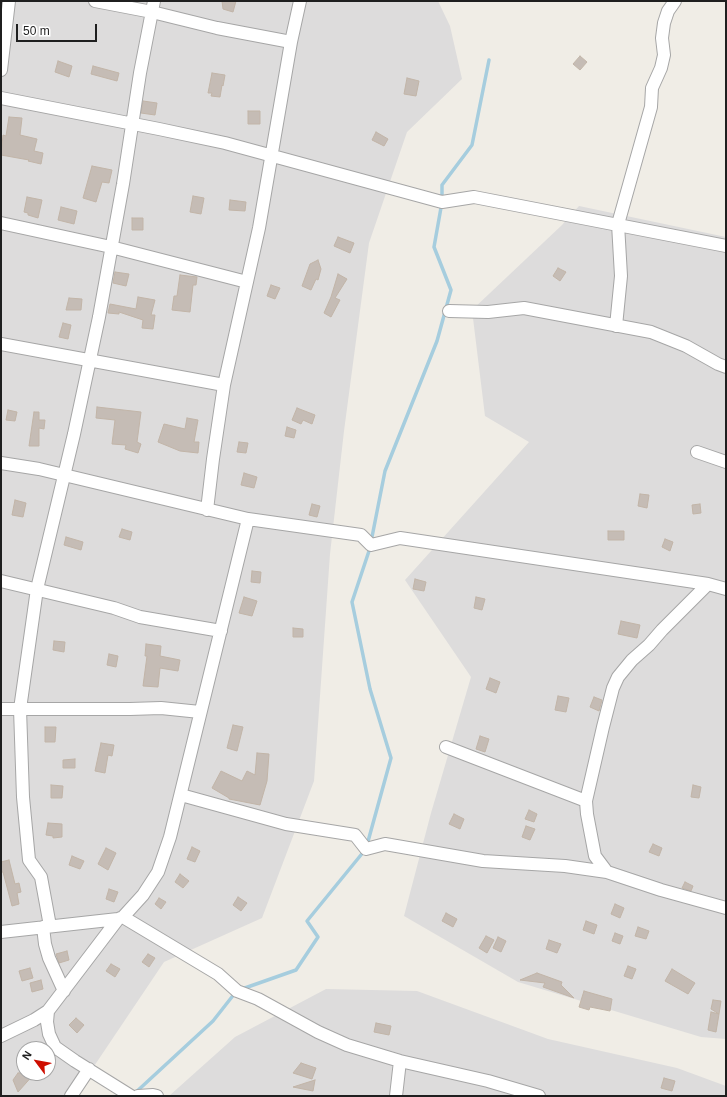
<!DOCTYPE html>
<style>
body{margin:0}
#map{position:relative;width:727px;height:1097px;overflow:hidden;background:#f0ede6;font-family:Helvetica,sans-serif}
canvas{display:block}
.frame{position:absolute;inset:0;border:2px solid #1f1f1f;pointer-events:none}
.north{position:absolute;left:16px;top:1041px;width:40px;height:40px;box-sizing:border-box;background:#fff;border:1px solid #a5a5a5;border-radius:50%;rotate:302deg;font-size:11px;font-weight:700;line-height:16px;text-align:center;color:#1f1f1f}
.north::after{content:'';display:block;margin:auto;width:14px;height:18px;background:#ce0e00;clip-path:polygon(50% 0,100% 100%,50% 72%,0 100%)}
.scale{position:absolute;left:16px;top:24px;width:81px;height:18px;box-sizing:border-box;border:2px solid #1f1f1f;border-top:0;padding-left:5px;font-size:12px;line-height:14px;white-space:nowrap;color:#1f1f1f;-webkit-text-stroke:3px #fff;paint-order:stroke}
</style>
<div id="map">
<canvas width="727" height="1097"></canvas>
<div class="frame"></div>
<div class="north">N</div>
<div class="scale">50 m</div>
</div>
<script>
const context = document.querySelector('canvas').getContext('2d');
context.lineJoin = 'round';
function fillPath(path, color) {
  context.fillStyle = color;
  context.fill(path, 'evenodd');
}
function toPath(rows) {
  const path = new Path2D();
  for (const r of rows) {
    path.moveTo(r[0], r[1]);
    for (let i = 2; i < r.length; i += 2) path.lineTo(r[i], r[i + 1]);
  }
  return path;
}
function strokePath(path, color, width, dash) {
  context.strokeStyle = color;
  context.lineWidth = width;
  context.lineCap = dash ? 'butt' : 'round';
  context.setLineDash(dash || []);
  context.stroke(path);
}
fillPath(toPath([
 [1,1,438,1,450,26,462,79,407,132,369,243,344,431,330,554,314,781,262,918,164,962,74,1096,1,1096],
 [24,1049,48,1049,48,1073,24,1073],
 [579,206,726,237,726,1039,701,1037,518,982,404,916,431,813,471,677,405,580,529,442,485,416,472,310,562,225],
 [326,989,417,991,548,1039,677,1068,726,1086,726,1096,169,1096,235,1037]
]), '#dddcdc');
strokePath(toPath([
 [371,542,385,471,437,341,451,290,434,247,442,202,442,185,472,145,489,60],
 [367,845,391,758,370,689,352,602,370,548],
 [242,989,296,970,318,937,307,921,365,850],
 [135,1093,213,1021,235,993]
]), '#a6cdde', 3.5);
const building = toPath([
 [222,1,236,1,233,12,223,9,222,1],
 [580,56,587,62,580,70,573,64,580,56],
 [58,61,72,66,69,77,55,72,58,61],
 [93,66,119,73,117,81,91,74,93,66],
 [212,73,225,75,223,86,222,85,220,97,211,96,212,93,208,93,212,73],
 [407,78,419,81,416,96,404,94,407,78],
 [143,101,157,103,155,115,141,113,143,101],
 [248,111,260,111,260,124,248,124,248,111],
 [9,117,22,118,20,135,37,139,34,151,43,153,41,164,28,161,29,160,1,155,3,135,6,136,9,117],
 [376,132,388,139,384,146,372,140,376,132],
 [92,166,112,170,109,183,102,182,96,202,83,198,92,166],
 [193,196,204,198,201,214,190,212,193,196],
 [27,197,42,200,38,218,28,215,28,213,24,212,27,197],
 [230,200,246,202,245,211,229,210,230,200],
 [61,207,77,211,74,224,58,220,61,207],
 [132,218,143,218,143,230,132,230,132,218],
 [338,237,354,243,350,253,334,246,338,237],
 [318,260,321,269,318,280,316,279,311,290,302,286,310,264,318,260],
 [558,268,566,272,560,281,553,276,558,268],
 [115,272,129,274,126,286,113,283,115,272],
 [338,274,347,279,335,298,340,300,331,317,324,313,331,297,338,274],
 [180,275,197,277,196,285,193,285,190,312,172,310,174,296,177,296,180,275],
 [271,285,280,288,275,299,267,296,271,285],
 [138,297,155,300,151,315,155,315,153,329,142,328,143,320,119,312,119,314,108,313,110,304,136,309,138,297],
 [69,298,82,299,81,310,66,310,69,298],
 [63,323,71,325,68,339,59,337,63,323],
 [97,407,141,412,137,442,141,444,138,453,125,449,126,445,112,444,115,420,96,418,97,407],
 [297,408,315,415,312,424,303,420,301,424,292,420,297,408],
 [8,410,17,412,15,421,6,420,8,410],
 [34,412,39,412,39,420,45,420,44,429,39,428,39,446,29,446,34,412],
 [187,418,198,420,194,442,199,442,198,453,180,451,158,442,164,424,185,429,187,418],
 [287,427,296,430,294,438,285,436,287,427],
 [239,442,248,443,246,453,237,452,239,442],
 [244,473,257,477,254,488,241,485,244,473],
 [640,494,649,495,647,508,638,506,640,494],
 [15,500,26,503,23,517,12,515,15,500],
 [312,504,320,506,317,517,309,515,312,504],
 [700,504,701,513,693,514,692,505,700,504],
 [122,529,132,532,130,540,119,537,122,529],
 [608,531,624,531,624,540,608,540,608,531],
 [66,537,83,542,81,550,64,545,66,537],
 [665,539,673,542,670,551,662,547,665,539],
 [252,571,261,572,260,583,251,582,252,571],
 [415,579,426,582,424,591,413,589,415,579],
 [244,597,257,601,252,616,239,613,244,597],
 [476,597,485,599,482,610,474,608,476,597],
 [621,621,640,625,637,638,618,634,621,621],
 [293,628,303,629,303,637,293,637,293,628],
 [54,641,65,642,64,652,53,650,54,641],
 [146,644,161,646,160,656,180,660,178,671,160,668,158,687,143,686,147,656,145,656,146,644],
 [109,654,118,656,116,667,107,665,109,654],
 [490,678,500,682,496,693,486,689,490,678],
 [558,696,569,698,566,712,555,710,558,696],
 [594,697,602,700,599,711,590,707,594,697],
 [233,725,243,727,237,751,227,748,233,725],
 [45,727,56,727,55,742,45,742,45,727],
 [480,736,489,739,485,752,476,749,480,736],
 [101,743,114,745,112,756,108,755,105,773,95,771,101,743],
 [257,753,269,754,267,781,260,805,229,799,229,798,212,788,221,771,242,781,247,771,255,775,257,753],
 [75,759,75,768,63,768,63,760,75,759],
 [51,785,63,786,62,798,51,798,51,785],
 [693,785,701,787,699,798,691,797,693,785],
 [529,810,537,814,534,822,525,819,529,810],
 [454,814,464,819,460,829,449,824,454,814],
 [48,823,62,824,62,837,53,838,53,836,46,835,48,823],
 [526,826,535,829,530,840,522,837,526,826],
 [653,844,662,848,659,856,649,852,653,844],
 [192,847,200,851,195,862,187,859,192,847],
 [106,848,116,853,108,870,98,864,106,848],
 [72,856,84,861,80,869,69,865,72,856],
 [9,860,15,884,19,883,21,892,17,893,19,904,12,906,3,872,1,872,1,862,9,860],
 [180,874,189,881,183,888,175,882,180,874],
 [685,882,693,886,691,891,682,888,685,882],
 [109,889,118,892,114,902,106,899,109,889],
 [238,897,247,903,241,911,233,905,238,897],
 [159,898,166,902,161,909,155,904,159,898],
 [615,904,624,908,620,918,611,914,615,904],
 [446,913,457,919,453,927,442,921,446,913],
 [586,921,597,925,594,934,583,930,586,921],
 [638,927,649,931,646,939,635,936,638,927],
 [615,933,623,936,620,944,612,941,615,933],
 [486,936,494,940,487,953,479,948,486,936],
 [498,937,506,941,501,952,493,948,498,937],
 [549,940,561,944,557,953,546,949,549,940],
 [67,951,69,960,59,963,56,954,67,951],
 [148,954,155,958,149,967,142,962,148,954],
 [111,964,120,969,115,977,106,971,111,964],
 [628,966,636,969,632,979,624,976,628,966],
 [30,968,33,978,22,981,19,971,30,968],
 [672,969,695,983,688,994,665,981,672,969],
 [537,973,562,982,561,985,574,998,543,987,545,983,520,980,537,973],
 [41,980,43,989,32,992,30,983,41,980],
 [584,991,612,999,610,1011,590,1007,589,1010,579,1007,584,991],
 [713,1000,721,1001,719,1014,711,1009,713,1000],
 [711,1012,719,1014,716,1032,708,1030,711,1012],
 [76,1018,84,1025,77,1033,69,1025,76,1018],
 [376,1023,391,1026,389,1035,374,1032,376,1023],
 [301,1063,316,1068,312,1079,293,1073,301,1063],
 [18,1073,35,1073,18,1092,13,1080,18,1073],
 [664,1078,675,1081,672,1091,661,1088,664,1078],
 [315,1080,313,1091,293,1087,315,1080]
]);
fillPath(building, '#c5bcb5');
strokePath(building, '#c2b5a8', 1);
const minor = toPath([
 [95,1,152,12,217,28,291,42],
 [1,70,9,1],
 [1,98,159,129,225,143,442,202,474,197,726,246],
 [1,223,111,247,247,282],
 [449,311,488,312,524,308,651,332,686,346,718,364,726,367],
 [616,326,621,276,618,224,651,107,652,88,661,68,664,55,662,38,664,23,668,11,675,1],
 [1,344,224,385],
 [697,452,726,462],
 [1,463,39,469,248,519,361,535,371,545,400,538,708,584,726,589],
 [207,510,213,459,224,385,259,228,291,42,300,1],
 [1,581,114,608,140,617,221,631],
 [1,709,130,709,161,708,200,712],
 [446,747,586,801],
 [181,795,286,824,355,835,366,849,385,844,483,861,565,866,607,872,661,890,726,908],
 [607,872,595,856,587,814,586,801,603,727,613,688,618,677,632,660,649,645,662,630,708,584],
 [123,917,218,974,237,991,258,999,318,1032,347,1045,400,1061,488,1081,539,1096],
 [50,926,41,877,29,860,23,797,20,709,37,589,74,434,99,317,123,184,140,73,154,1],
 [43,927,45,944,49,958,64,991],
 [1,932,118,919],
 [48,1011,47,1022,49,1034,55,1047,75,1061,131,1096],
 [1,1036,34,1020,48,1011,118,919,123,917,143,895,158,872,170,837,248,519],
 [71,1096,89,1069],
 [138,1096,153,1095,157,1096],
 [396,1096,400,1061]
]);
strokePath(minor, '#a6a6a6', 14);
strokePath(minor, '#fff', 12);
</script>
